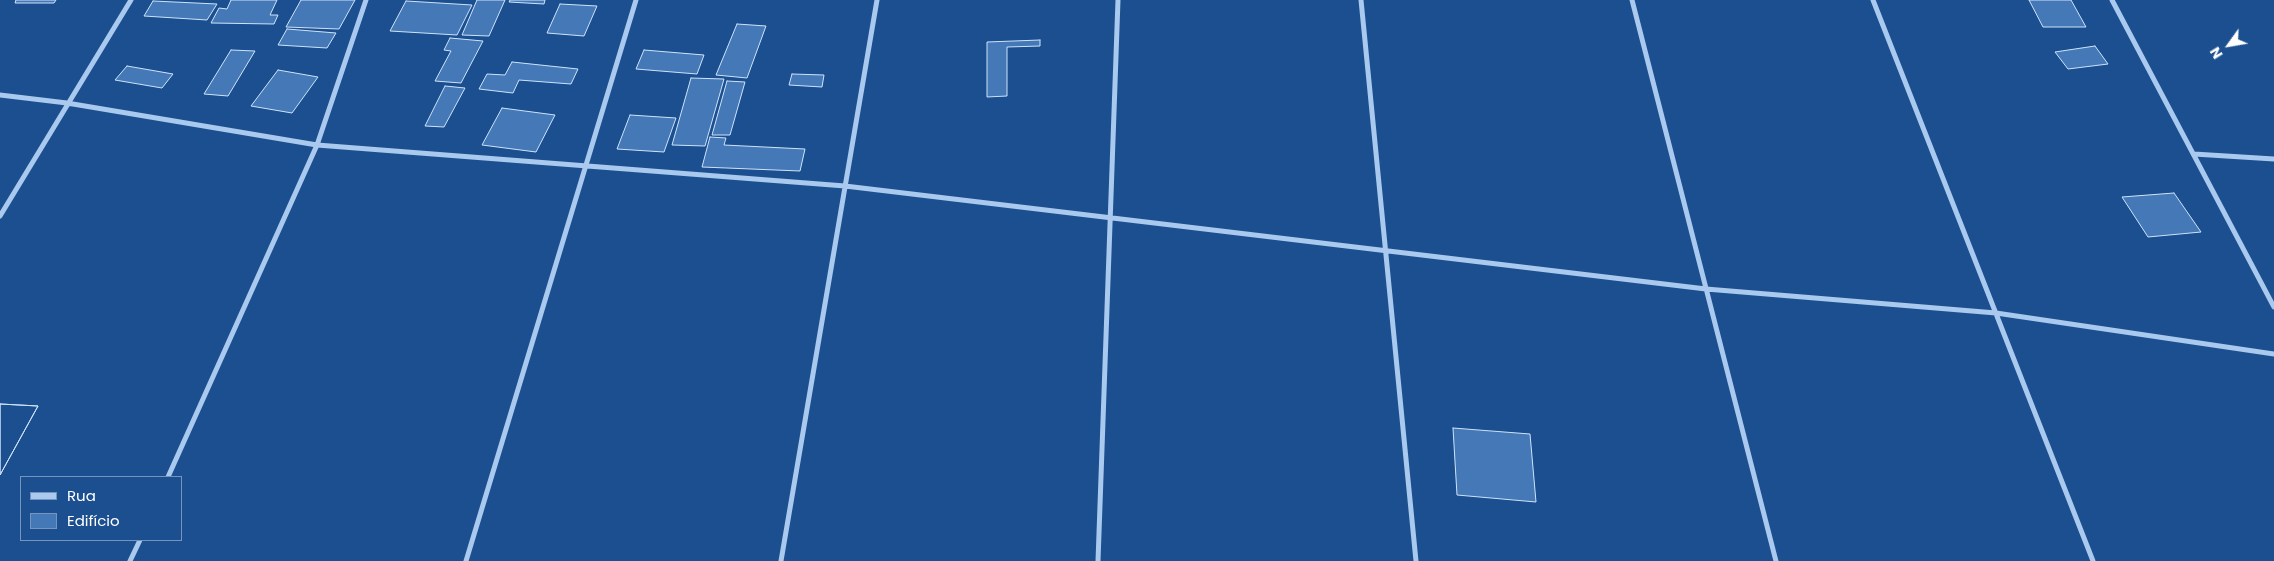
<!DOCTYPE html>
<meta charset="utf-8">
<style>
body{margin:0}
#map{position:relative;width:2274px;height:561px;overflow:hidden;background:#1b4f8f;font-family:Poppins,sans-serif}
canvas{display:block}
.legend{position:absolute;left:20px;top:476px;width:162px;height:65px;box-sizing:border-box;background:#1b4f8f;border:1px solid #7695bc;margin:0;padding:6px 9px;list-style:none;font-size:15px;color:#fff}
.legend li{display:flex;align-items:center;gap:10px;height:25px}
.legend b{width:25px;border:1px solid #7695bc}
.north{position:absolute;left:2204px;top:20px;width:50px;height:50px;-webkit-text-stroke:4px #1b4f8f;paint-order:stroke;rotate:238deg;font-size:14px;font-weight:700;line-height:20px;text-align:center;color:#fff}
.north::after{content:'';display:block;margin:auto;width:18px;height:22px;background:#fff;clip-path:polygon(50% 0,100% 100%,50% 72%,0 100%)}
</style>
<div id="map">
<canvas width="2274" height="561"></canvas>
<ul class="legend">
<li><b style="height:6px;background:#a9c9ee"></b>Rua</li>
<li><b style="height:14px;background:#4478b7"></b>Edifício</li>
</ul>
<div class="north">N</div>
</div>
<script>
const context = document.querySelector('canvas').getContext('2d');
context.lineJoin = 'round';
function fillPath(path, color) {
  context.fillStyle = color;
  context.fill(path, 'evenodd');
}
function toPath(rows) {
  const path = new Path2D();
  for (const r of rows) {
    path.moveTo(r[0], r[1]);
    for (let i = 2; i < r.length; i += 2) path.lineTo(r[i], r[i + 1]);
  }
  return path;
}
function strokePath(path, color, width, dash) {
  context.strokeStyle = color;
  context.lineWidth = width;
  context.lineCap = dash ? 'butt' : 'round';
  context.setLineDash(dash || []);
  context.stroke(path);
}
const building = toPath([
 [16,0,56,0,54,3,15,3,16,0],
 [231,0,277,0,270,15,278,15,274,24,211,23,219,8,227,9,231,0],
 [301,0,355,0,339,29,286,27,301,0],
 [477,0,505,0,489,36,462,35,477,0],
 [510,0,545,0,544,4,509,2,510,0],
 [2029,0,2071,0,2086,27,2043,27,2029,0],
 [153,1,217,4,207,20,144,16,153,1],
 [406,1,472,5,457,35,390,31,406,1],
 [560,4,597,6,584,36,547,33,560,4],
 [737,24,766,26,747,78,716,75,737,24],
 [287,29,336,33,327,48,278,45,287,29],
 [450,38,483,41,461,83,435,81,451,51,444,50,450,38],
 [1040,40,1040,46,1007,47,1007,96,987,97,987,42,1040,40],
 [2095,46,2108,64,2068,69,2055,52,2095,46],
 [231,50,255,51,228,96,204,94,231,50],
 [644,50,704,55,697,74,636,69,644,50],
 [512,62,578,69,571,84,519,80,513,93,479,89,487,74,505,75,512,62],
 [127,66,173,74,162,88,115,80,127,66],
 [278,70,318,77,292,113,251,106,278,70],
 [792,74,824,75,822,87,789,85,792,74],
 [691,78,724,79,705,146,672,145,691,78],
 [727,81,745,82,730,135,712,135,727,81],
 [445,86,465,88,444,127,425,126,445,86],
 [502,108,555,115,536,152,482,145,502,108],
 [630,115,676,118,664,152,617,149,630,115],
 [710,137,726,138,724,145,805,149,800,171,702,167,710,137],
 [2174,193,2201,232,2148,237,2122,197,2174,193],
 [0,404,38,406,0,475,0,404],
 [0,404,38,406,0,475,0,404],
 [1453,428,1530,434,1536,502,1457,495,1453,428]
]);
fillPath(building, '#4478b7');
strokePath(building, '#cfe3fa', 1);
strokePath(toPath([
 [1361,0,1416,561],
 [1632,0,1776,561],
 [1873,0,2093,561],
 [2112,0,2274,307],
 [0,95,67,103,317,145,845,186,1706,289,1996,313,2274,354],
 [2194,154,2274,159],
 [0,216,131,0],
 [168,477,317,145,366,0],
 [130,561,140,540],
 [466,561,636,0],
 [781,561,877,0],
 [1098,561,1118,0]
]), '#a9c9ee', 5);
</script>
